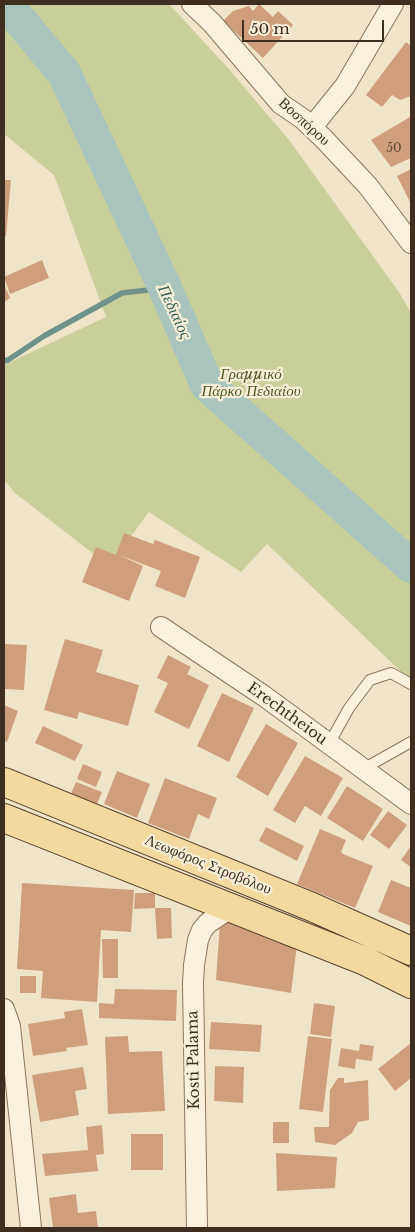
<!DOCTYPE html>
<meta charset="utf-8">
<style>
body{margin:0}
#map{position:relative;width:415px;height:1232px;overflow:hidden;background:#f0e4c8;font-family:"Libre Baskerville",serif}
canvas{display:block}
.frame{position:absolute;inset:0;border:5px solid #3d2e20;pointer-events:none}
.scale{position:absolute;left:242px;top:20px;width:142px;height:22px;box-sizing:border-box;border:2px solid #3d2e20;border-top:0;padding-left:6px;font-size:15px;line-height:18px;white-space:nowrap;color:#3d2e20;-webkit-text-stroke:4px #f7eed8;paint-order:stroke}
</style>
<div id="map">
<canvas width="415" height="1232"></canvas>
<div class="frame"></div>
<div class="scale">50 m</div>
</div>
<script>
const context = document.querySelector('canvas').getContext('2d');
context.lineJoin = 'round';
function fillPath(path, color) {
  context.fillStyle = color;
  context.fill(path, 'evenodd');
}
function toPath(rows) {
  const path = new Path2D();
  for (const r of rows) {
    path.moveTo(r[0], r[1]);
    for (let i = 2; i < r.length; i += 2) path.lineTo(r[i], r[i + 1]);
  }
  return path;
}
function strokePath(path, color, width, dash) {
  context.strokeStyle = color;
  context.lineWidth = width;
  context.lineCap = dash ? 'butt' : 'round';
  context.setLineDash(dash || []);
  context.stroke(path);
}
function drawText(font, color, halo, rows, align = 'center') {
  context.font = font + ' "Libre Baskerville",serif';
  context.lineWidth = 4.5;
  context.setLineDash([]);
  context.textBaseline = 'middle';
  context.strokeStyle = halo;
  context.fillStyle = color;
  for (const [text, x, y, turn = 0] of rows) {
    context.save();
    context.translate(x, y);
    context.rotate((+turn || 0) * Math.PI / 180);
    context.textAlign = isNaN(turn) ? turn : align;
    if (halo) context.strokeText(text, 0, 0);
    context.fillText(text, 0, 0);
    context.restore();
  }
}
fillPath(toPath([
 [4,4,169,4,228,68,289,140,399,292,411,313,411,681,267,544,241,572,149,512,109,566,15,493,4,480,4,365,106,317,54,175,4,134]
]), '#c9cf9b');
strokePath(toPath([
 [4,361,8,360,44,336,122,293,165,288]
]), '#6f938a', 5.5);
strokePath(toPath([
 [6,4,64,73,165,288,207,385,411,566]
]), '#a9c4bc', 34);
fillPath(toPath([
 [259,4,273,17,278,11,293,25,263,58,223,21,233,11,249,6,253,11],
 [406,42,411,46,411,96,400,100,392,95,382,107,366,95],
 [410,117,411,123,411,158,391,167,371,140],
 [411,169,411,204,397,176],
 [4,180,11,180,6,236,4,236],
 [42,260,49,278,10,294,4,277],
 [4,284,10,298,4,302],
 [124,533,153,544,155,540,200,557,185,598,155,586,161,571,119,555,143,566,129,601,82,582,96,547,116,555],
 [65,639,103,650,96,672,139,685,128,726,79,712,77,719,44,710],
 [4,644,27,645,24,690,4,689],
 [168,655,191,667,187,674,209,685,189,729,154,712,168,683,157,678],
 [222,693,254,708,229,762,197,746],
 [4,705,18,711,7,742,4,741],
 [266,724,298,743,268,796,236,777],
 [43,726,83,745,75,761,35,743],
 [305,756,343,778,321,816,305,806,295,823,273,810],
 [83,764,102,772,96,787,77,779],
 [117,771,150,784,137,818,104,804],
 [165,778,217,798,209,819,198,814,189,839,148,823],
 [76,782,102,792,96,806,70,796],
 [347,786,383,809,363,841,327,818],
 [388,811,407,825,389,849,370,835],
 [266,827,304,846,297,861,259,841],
 [320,829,346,840,341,852,343,854,373,866,355,908,297,884],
 [411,846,411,867,401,860],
 [391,880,411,888,411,926,378,912],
 [22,883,134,890,131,932,101,930,97,1002,41,998,43,971,17,969],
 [135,893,155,893,155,908,171,908,172,938,157,939,155,908,134,909],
 [238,916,297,945,291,993,216,980,220,923],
 [102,939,118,939,118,978,103,978],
 [20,976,36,976,36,993,20,993],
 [115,989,177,990,176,1021,99,1018,99,1003,114,1004],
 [314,1003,335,1006,331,1037,310,1034],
 [82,1009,88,1045,66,1048,67,1051,33,1056,28,1024,65,1018,64,1012],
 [211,1022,262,1025,260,1052,209,1049],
 [128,1036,129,1052,162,1051,165,1111,108,1114,105,1037],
 [308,1036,332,1039,323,1112,299,1109],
 [411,1043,411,1078,395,1091,378,1069],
 [360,1044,374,1046,372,1061,356,1059,355,1069,338,1066,341,1048,359,1051],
 [215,1066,244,1067,243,1103,214,1101],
 [83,1067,87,1089,75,1091,79,1115,40,1122,32,1075],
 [338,1078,344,1078,344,1083,368,1080,369,1120,358,1122,352,1133,335,1145,315,1142,314,1127,329,1127,330,1090],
 [273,1122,289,1122,289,1143,273,1143],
 [102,1125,104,1154,96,1155,98,1171,45,1176,42,1154,88,1150,86,1127],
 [131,1134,163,1134,163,1170,131,1170],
 [276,1153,337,1157,335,1188,277,1191],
 [76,1194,78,1213,96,1211,98,1228,53,1228,49,1198]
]), '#cf9f7d');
const lane = toPath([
 [329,744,349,708,370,680,391,673,411,684],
 [363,769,411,742]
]);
const street = toPath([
 [192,4,212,23,281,104,303,119,324,139,368,186,411,243],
 [312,127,345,86,393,4],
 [161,627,264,696,411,804],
 [4,1009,10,1026,31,1228],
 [197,1228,193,983,194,965,198,940,202,930,208,923,232,907]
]);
const primary = toPath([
 [4,782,312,907,411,951],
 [4,818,365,961,411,984]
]);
strokePath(lane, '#8d765c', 12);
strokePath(street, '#8d765c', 22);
strokePath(primary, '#5b4430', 30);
strokePath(lane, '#faf1dc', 10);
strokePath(street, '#faf1dc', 20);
strokePath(primary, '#f3d9a0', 28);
drawText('12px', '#624a37', null, [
 ["50",394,149]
]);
drawText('15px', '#3d2e20', '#f7eed8', [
 ["Βοσπόρου",304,122,42],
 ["Erechtheiou",287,714,36],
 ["Λεωφόρος Στροβόλου",208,865,22],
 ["Kosti Palama",194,1060,-91]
]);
drawText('italic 15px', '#4d5a26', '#f7eed8', [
 ["Γραμμικό",251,375],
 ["Πάρκο Πεδιαίου",251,392]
]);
drawText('italic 16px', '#2f5d5a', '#f7eed8', [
 ["Πεδιαίος",174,312,65]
]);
</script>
